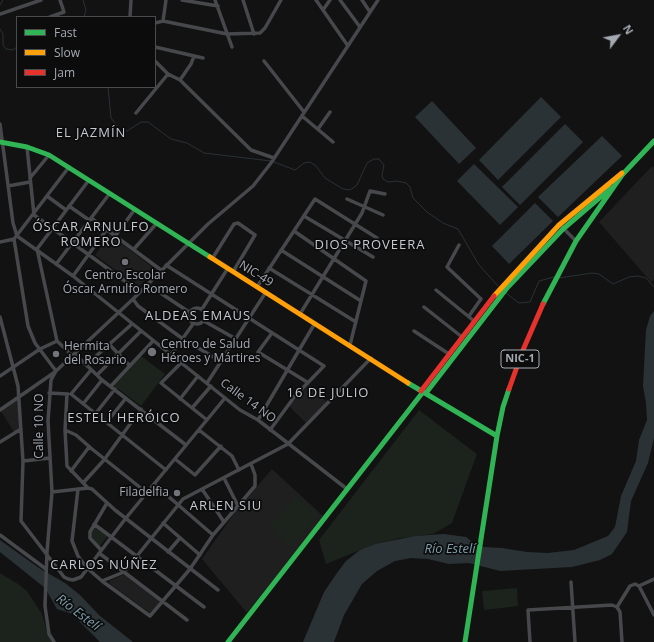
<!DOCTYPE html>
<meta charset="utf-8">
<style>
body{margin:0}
#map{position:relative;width:654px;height:642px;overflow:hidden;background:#121212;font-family:"Open Sans",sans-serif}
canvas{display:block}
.legend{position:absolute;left:16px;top:16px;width:140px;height:72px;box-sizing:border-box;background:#0c0c0d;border:1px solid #494b4f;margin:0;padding:5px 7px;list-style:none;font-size:12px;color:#a4aab2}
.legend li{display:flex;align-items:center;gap:8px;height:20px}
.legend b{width:20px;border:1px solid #494b4f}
.north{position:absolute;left:598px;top:16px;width:40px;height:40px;-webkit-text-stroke:3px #0c0c0d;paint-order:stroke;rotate:58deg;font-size:11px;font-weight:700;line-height:16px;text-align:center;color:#a4aab2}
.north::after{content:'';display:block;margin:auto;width:14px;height:18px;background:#a4aab2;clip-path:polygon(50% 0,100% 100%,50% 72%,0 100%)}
</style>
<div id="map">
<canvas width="654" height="642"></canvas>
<ul class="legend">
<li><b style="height:5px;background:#30b455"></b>Fast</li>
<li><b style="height:5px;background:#ff9f0a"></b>Slow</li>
<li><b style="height:5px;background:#e5322d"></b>Jam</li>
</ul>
<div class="north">N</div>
</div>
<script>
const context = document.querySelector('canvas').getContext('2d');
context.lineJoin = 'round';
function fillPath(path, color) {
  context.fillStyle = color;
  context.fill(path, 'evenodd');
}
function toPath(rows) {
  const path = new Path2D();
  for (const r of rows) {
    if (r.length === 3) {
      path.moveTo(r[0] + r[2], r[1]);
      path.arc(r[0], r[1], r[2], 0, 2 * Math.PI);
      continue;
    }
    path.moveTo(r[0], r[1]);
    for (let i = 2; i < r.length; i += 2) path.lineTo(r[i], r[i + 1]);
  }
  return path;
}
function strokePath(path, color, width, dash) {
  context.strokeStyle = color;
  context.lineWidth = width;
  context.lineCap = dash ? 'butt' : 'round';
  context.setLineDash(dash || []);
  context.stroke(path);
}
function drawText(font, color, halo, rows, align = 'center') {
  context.font = font + ' "Open Sans",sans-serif';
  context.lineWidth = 3.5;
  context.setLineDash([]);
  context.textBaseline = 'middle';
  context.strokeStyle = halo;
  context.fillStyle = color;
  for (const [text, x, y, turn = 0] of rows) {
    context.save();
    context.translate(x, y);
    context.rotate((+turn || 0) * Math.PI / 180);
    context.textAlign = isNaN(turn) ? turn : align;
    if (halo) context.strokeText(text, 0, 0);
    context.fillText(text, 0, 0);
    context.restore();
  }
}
fillPath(toPath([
 [652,166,654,168,654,279,651,282,599,222],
 [110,235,155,269,139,287,95,255],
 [309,385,327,402,306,423,289,406],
 [17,399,21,429,14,432,1,411],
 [272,469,323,516,247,613,202,559,236,511],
 [125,574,160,601,150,613,110,584,109,581]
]), '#1f1f20');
fillPath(toPath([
 [140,355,165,374,141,406,113,385],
 [419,410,477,454,452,523,433,534,401,538,375,544,326,564,319,540],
 [297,495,319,515,291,547,269,527],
 [95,526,108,536,99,547,91,535],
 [0,573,18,584,27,591,42,614,48,635,52,642,0,642],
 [517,588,518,606,484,610,482,591]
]), '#1c221c');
fillPath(toPath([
 [541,97,561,117,498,180,479,160],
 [432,101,476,148,459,164,415,117],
 [565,124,583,142,520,205,502,187],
 [602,136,622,156,558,217,538,197],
 [474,164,518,207,500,225,457,181],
 [535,203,553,221,509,264,492,246],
 [654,311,654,438,648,463,631,501,627,532,612,554,600,560,572,567,500,571,469,563,449,564,428,559,411,558,395,561,377,571,362,584,344,615,334,642,303,642,324,592,337,573,346,561,360,550,375,544,415,536,444,534,466,537,474,543,484,547,502,548,527,552,548,553,574,550,608,536,615,527,621,496,636,461,639,440,647,420,646,403,643,386,646,330,650,316],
 [0,540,39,568,65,583,80,595,100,616,133,642,100,642,72,614,57,609,45,588,0,552]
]), '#2a3236');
strokePath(toPath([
 [83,0,86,10,84,17],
 [0,5,3,0],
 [0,29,3,34,3,45,6,49,13,50,17,47],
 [108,87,111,118,121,131,127,131,141,122,148,122,171,139,187,143,204,153,271,161],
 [274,162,295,170,304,163,310,162,316,166,325,178,343,189,350,190,357,185,367,163,374,159,379,159,384,165,382,175,383,179,388,182,397,181,406,183,410,187,413,198,427,212,443,223,458,229,479,265,498,286],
 [559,278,592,273,599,274,613,284,629,277,638,276,646,278,654,287],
 [506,293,519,303,530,302,539,281,554,277]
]), '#2a3236', 1);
strokePath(toPath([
 [182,0,218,6],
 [215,0,232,47],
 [243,0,254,34],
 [316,0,348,46],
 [340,0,360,27],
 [362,0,370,12],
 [323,10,330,0],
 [0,14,41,0],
 [50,17,64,12,60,0],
 [130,17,131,0],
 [163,21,166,0],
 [155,23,163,21,227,34,260,33,265,28,281,0],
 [155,47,203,58],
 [155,61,168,74,180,80,251,150,274,158],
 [264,61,304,112],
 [180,80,191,64,194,56],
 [136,113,168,74],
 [302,116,333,142],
 [0,124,13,223,17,236,73,276,225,398,240,410,258,420,347,489],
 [318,129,330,112],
 [27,147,34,215,140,292],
 [30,178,49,155],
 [8,186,30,182],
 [47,196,66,210],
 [347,199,383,215],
 [69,206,89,220],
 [304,216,373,257],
 [91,218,161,270],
 [562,227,576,241],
 [294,231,366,281,350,345],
 [116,235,135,209],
 [0,242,14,239],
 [459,245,447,267,481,299,469,316],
 [134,249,157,223],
 [281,250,361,301],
 [212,259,234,224,238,223,255,235,233,272],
 [57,263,110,193],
 [166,265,324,366,295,396,270,430],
 [269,268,356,322],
 [73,276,107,229],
 [147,284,189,312],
 [257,287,315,199,377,238],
 [436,290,474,321],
 [133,299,138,306,183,339,222,362],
 [424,307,462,337],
 [197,316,8],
 [202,309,228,268],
 [300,314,362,213,370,191,385,194],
 [0,317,18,386,23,461,21,521,64,577,68,579,73,580,81,577,126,518,225,398],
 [204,321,236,339],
 [414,331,449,354],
 [272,333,258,352,307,382],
 [109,344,130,366],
 [75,354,102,380,186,445],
 [171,355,193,324],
 [73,356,57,341,37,249,89,180],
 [181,363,161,383,207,420],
 [86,365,132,324],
 [91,370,71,394,166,470],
 [56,371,35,343,28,326,14,239,69,167],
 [97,375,141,331],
 [0,376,40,349,57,341],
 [207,383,266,292],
 [111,386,153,341],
 [49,393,68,394],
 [67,394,65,430,67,466,88,488],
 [180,399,198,376],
 [83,404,102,380],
 [192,408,211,386],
 [0,410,55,372],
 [96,413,115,389],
 [258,420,315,323],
 [107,422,126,398],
 [65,430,76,435,92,449,147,493],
 [199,430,232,456,239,470],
 [0,442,21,429],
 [175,459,195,475,221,446],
 [23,461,50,458],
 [71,471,89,447],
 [224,478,238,506],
 [84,482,104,460,141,409],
 [154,484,213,535],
 [78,489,72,541,78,556,87,568,102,581,150,616,190,569,213,535,255,486,255,475,251,464],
 [202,489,224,522],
 [52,492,88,488,92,489,115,510,218,590],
 [163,523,200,555],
 [94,524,204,607],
 [0,535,46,569],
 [101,550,90,538,90,532,107,503],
 [168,552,180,538],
 [99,553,187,620],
 [102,581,124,572,183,499,288,444,371,358],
 [571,582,575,642],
 [639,586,654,579],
 [617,607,630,586,635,584,639,586,654,615],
 [54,642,49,634,45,606,47,552,52,492,48,421,51,380,56,371,133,299,208,224,253,186,271,163,378,0],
 [530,642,528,610,612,605,617,607,620,612,622,642]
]), '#46484b', 3.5);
strokePath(toPath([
 [0,142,27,147,49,155,210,257],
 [543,304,576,241,622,175,654,141],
 [408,383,497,436],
 [426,393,507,288,563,229,611,188],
 [228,642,423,392],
 [465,642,497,436,503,407,509,389]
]), '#30b455', 5);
strokePath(toPath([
 [210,257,408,383],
 [494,296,559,225,622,173]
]), '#ff9f0a', 5);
strokePath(toPath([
 [509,389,523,350,543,304],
 [421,391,494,296]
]), '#e5322d', 5);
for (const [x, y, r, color] of [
 [125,262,4,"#71757a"],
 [152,352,5,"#71757a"],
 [56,354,4,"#71757a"],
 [177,493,4,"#71757a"]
]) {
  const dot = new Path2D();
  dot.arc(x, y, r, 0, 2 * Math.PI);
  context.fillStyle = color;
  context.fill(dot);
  strokePath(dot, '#0c0c0d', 1.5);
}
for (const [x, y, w] of [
 [520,359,38]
]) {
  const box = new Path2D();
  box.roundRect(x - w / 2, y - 9, w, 18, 3);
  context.fillStyle = '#0c0c0d';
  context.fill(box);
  strokePath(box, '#a4aab2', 1);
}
drawText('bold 11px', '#a4aab2', null, [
 ["NIC-1",520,359]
]);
drawText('12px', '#a4aab2', '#0c0c0d', [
 ["NIC-49",256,274,32],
 ["Calle 14 NO",248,401,36],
 ["Calle 10 NO",40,426,-90]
]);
drawText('12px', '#a4aab2', '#0c0c0d', [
 ["Centro Escolar",125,276,"center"],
 ["Óscar Arnulfo Romero",125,290,"center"],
 ["Centro de Salud",161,345],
 ["Héroes y Mártires",161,359],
 ["Hermita",64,347],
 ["del Rosario",64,361],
 ["Filadelfia",169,493,"right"]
], 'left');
context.letterSpacing = '1px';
drawText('13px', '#c4c9ce', '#0c0c0d', [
 ["EL JAZMÍN",91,133],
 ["ÓSCAR ARNULFO",91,227],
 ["ROMERO",91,242],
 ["DIOS PROVEERA",370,245],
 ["ALDEAS EMAUS",198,316],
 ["16 DE JULIO",328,393],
 ["ESTELÍ HERÓICO",124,418],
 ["ARLEN SIU",226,506],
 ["CARLOS NÚÑEZ",104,565]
]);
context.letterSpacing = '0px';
drawText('italic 13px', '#7d9daa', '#0c0c0d', [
 ["Río Estelí",450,549],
 ["Río Estelí",78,613,37]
]);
</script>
